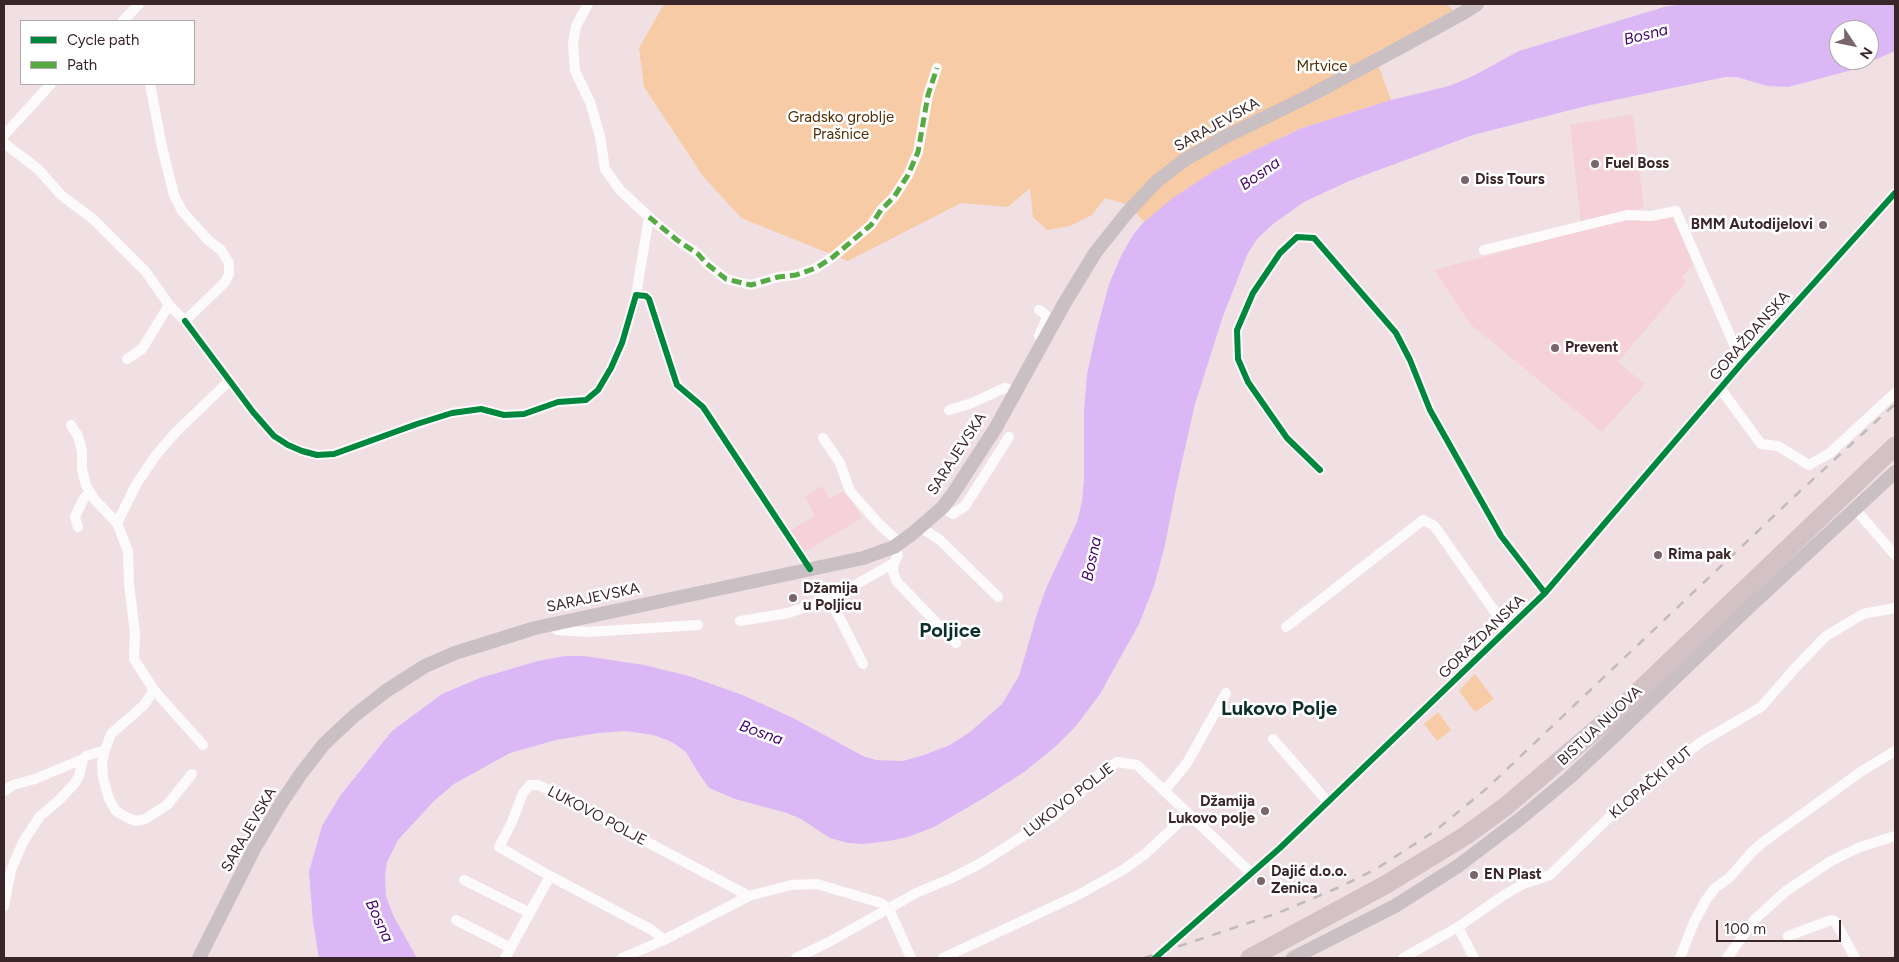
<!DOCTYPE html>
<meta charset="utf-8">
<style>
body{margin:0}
#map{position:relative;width:1899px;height:962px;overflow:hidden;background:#f1e0e3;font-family:Figtree,sans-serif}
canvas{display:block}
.frame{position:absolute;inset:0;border:5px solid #3a2529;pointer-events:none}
.legend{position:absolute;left:20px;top:20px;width:175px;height:65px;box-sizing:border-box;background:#fff;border:1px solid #b0a8a9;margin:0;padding:6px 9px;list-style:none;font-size:15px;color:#3a2529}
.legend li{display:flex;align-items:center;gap:10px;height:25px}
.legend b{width:25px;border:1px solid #b0a8a9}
.north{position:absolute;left:1829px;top:20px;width:50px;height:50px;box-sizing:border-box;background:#fff;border:1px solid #b0a8a9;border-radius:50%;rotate:124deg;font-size:14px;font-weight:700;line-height:20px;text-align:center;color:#3a2529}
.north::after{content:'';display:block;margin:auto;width:18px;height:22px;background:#7a666a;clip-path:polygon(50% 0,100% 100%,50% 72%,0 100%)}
.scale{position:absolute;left:1716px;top:920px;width:125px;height:22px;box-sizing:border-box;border:2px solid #3a2529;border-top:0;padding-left:6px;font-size:15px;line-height:18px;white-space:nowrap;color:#3a2529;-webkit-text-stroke:4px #fff;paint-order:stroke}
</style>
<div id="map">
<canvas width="1899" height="962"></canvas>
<div class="frame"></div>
<ul class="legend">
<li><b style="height:6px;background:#00873e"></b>Cycle path</li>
<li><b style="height:6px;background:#5a4"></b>Path</li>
</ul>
<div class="north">N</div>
<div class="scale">100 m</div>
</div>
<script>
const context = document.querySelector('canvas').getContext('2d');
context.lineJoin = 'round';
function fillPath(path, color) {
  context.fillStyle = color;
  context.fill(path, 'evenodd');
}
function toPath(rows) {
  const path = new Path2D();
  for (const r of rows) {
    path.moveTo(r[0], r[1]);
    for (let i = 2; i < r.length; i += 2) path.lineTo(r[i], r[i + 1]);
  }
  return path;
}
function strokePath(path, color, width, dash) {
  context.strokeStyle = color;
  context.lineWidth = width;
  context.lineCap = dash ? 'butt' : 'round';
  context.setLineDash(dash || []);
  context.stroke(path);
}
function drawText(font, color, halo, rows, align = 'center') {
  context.font = font + ' Figtree,sans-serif';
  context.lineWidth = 5;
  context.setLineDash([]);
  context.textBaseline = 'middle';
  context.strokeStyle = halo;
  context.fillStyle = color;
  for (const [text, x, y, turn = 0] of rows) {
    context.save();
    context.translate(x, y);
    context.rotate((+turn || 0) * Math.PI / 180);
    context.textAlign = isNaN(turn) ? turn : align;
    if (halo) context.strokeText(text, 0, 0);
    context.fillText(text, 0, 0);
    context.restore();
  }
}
fillPath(toPath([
 [1633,114,1644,208,1581,224,1570,125],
 [1675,214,1695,262,1682,277,1686,282,1618,362,1645,384,1602,432,1470,324,1434,270,1625,219],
 [822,486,830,499,845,490,862,518,802,553,789,531,815,516,805,497]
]), '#f5d2d9');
fillPath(toPath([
 [664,4,1447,4,1453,10,1406,39,1379,50,1379,67,1391,100,1302,128,1238,158,1189,187,1144,222,1129,205,1105,198,1092,215,1070,226,1047,230,1033,217,1030,188,1008,207,961,203,848,261,741,218,703,176,644,87,639,48],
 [1475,674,1494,699,1475,712,1459,691],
 [1438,712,1451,730,1437,741,1424,724]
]), '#f7cba6');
fillPath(toPath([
 [1682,4,1895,4,1895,51,1852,70,1788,87,1767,86,1737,77,1725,77,1586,106,1473,135,1349,181,1304,202,1273,224,1257,239,1247,255,1223,316,1195,404,1176,488,1165,545,1154,586,1139,624,1100,694,1076,726,1055,747,1024,772,982,799,934,827,908,837,889,841,864,844,848,843,830,838,801,819,787,813,735,799,709,788,699,774,686,752,672,742,653,735,626,731,598,733,556,740,510,753,454,784,434,801,398,840,387,862,385,876,386,896,394,917,417,958,319,958,313,922,309,872,322,826,340,796,392,731,442,694,480,678,538,661,565,656,584,656,644,665,689,676,745,696,793,718,863,756,876,760,903,761,924,755,950,745,970,732,1002,704,1019,676,1038,611,1047,586,1077,522,1082,502,1084,480,1084,412,1087,374,1096,333,1109,284,1121,256,1133,235,1144,222,1173,198,1212,172,1238,158,1302,128,1391,100,1449,86,1473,76,1519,51,1664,7],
 [1839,30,1869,30,1869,60,1839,60]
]), '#dbb7f6');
strokePath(toPath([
 [588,4,576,26,573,44,575,71,590,102,600,136,605,169,620,190,649,217,636,295],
 [123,21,139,4],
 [4,135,51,84],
 [4,143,38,169,61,195,93,219,146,272,169,305,185,321,225,282,229,274,229,263,221,250,209,241,182,211,174,195,162,147,150,84],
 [649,217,677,240,698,254,707,264,726,279,751,285,778,277,796,275,816,268,833,257,871,225,881,210,894,197,908,175,918,152,928,95,937,68],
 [1484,250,1627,215,1651,216,1676,211,1742,363],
 [1039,310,1046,315,1046,320,1039,336,1043,341],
 [185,321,253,412,274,436,288,445,302,451,317,455,334,454,417,424,452,413,481,409,504,415,524,414,558,402,586,400,598,390,611,368,622,343,636,295,646,296,649,299,677,385,703,407,810,569],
 [127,359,142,349,169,305],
 [1720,388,1761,444,1778,446,1809,465,1830,453,1895,393],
 [949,410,972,403,1000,390,1005,388,1015,392],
 [71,425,78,436,82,451,82,469,86,485,95,500,117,523],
 [823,438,840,463,850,491,879,524,900,543],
 [1320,470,1287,438,1248,382,1238,359,1237,330,1253,293,1280,253,1297,237,1314,238,1396,333,1410,360,1430,410,1501,536,1545,593],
 [943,507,953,514,965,506,1009,437],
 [1855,509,1895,555],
 [78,527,75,517,84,498,90,492],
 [920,527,940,540,998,597],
 [894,547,898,555,894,563,893,572,897,582,956,643],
 [830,599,863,664],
 [740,621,788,613,830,599,894,563],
 [551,623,557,630,588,632,698,625],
 [1286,627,1423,520,1433,525,1438,531,1507,629],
 [154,690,203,745],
 [1273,739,1328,802],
 [105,750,102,763,103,778,109,799,116,811,126,817,136,821,145,819,167,805,192,774],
 [1165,790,1187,763,1226,693],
 [4,791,13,785,35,779,83,759],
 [550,876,499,847,512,822,523,793,530,785,538,785,549,790,749,896],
 [464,880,530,913],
 [4,906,11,870,23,842,40,816,58,801,75,783,79,776,83,759,86,756,105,750,111,734,144,705,154,690,134,659,135,633,129,584,128,551,117,523,137,483,156,455,176,432,229,381],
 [456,920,511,948],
 [1458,927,1474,958],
 [1788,936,1831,920,1835,921,1855,958],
 [505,958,550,876,652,930,664,940],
 [622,958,664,940,749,896,791,885,817,884,881,903,889,909,911,958],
 [796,958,829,942,916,893,952,878,981,863,1053,817,1105,769,1117,762,1137,765,1251,873],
 [943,958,1078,895,1123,870,1145,854,1188,814],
 [1155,958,1280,848,1545,593,1742,363,1895,193],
 [1403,958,1458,927,1504,895,1523,884,1550,875,1625,802,1701,742,1761,707,1796,667,1826,636,1863,614,1895,608],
 [1680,958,1694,922,1706,900,1715,888,1729,878,1752,852,1762,843,1862,771,1895,751],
 [1727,958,1755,919,1786,891,1831,861,1860,847,1895,836]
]), '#fdfafb', 10);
strokePath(toPath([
 [199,958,254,849,280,805,300,775,324,744,354,716,386,691,425,666,455,653,535,628,863,558,894,547,912,534,943,507,952,495,995,429,1064,304,1095,253,1126,214,1157,181,1186,159,1223,138,1313,94,1401,47,1463,13,1477,4],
 [1293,958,1395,906,1458,866,1520,819,1569,778,1610,740,1746,610,1895,472]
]), '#cac0c3', 14);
strokePath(toPath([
 [1250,958,1385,885,1465,836,1505,807,1619,710,1895,446]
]), '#d2c1c5', 19);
strokePath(toPath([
 [1144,958,1278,913,1342,886,1376,869,1435,831,1486,789,1797,494,1895,404]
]), '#c0bbbb', 2.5, [9, 9]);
strokePath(toPath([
 [649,217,677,240,698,254,707,264,726,279,751,285,778,277,796,275,816,268,833,257,871,225,881,210,894,197,908,175,918,152,928,95,937,68]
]), '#5a4', 5, [10, 5]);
strokePath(toPath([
 [185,321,253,412,274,436,288,445,302,451,317,455,334,454,417,424,452,413,481,409,504,415,524,414,558,402,586,400,598,390,611,368,622,343,636,295,646,296,649,299,677,385,703,407,810,569],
 [1320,470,1287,438,1248,382,1238,359,1237,330,1253,293,1280,253,1297,237,1314,238,1396,333,1410,360,1430,410,1501,536,1545,593],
 [1155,958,1280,848,1545,593,1742,363,1895,193]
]), '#00873e', 6);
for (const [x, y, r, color] of [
 [1595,164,5,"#7a666a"],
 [1465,180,5,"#7a666a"],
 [1823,225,5,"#7a666a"],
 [1555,348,5,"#7a666a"],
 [1658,555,5,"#7a666a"],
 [793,598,5,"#7a666a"],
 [1265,811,5,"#7a666a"],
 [1474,875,5,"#7a666a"],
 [1261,881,5,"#7a666a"]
]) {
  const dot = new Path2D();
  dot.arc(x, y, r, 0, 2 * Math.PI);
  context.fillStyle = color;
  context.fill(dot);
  strokePath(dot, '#fff', 2);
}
drawText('15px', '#522e00', '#fff', [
 ["Mrtvice",1322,67],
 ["Gradsko groblje",841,118],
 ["Prašnice",841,135]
]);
drawText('15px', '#3a2529', '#fff', [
 ["SARAJEVSKA",1217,125,-29],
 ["GORAŽDANSKA",1750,336,-49],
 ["SARAJEVSKA",957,454,-57],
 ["SARAJEVSKA",593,598,-12],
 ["GORAŽDANSKA",1482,637,-44],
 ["BISTUA NUOVA",1600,726,-43],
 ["KLOPAČKI PUT",1651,783,-40],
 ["LUKOVO POLJE",1069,800,-38],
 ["LUKOVO POLJE",597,816,28],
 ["SARAJEVSKA",249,830,-60]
]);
drawText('bold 15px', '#3a2529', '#fff', [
 ["Fuel Boss",1605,164],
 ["Diss Tours",1475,180],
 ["BMM Autodijelovi",1813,225,"right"],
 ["Prevent",1565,348],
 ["Rima pak",1668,555],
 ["Džamija",803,589],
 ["u Poljicu",803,606],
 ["Džamija",1255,802,"right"],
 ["Lukovo polje",1255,819,"right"],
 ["Dajić d.o.o.",1271,872],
 ["Zenica",1271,889],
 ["EN Plast",1484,875]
], 'left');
drawText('italic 16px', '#43036a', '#fff', [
 ["Bosna",1646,35,-14],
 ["Bosna",1260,174,-35],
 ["Bosna",1092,559,-78],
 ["Bosna",761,733,20],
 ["Bosna",379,921,65]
]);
drawText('bold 20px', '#0d2f2c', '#fff', [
 ["Poljice",950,631],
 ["Lukovo Polje",1279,709]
]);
</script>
